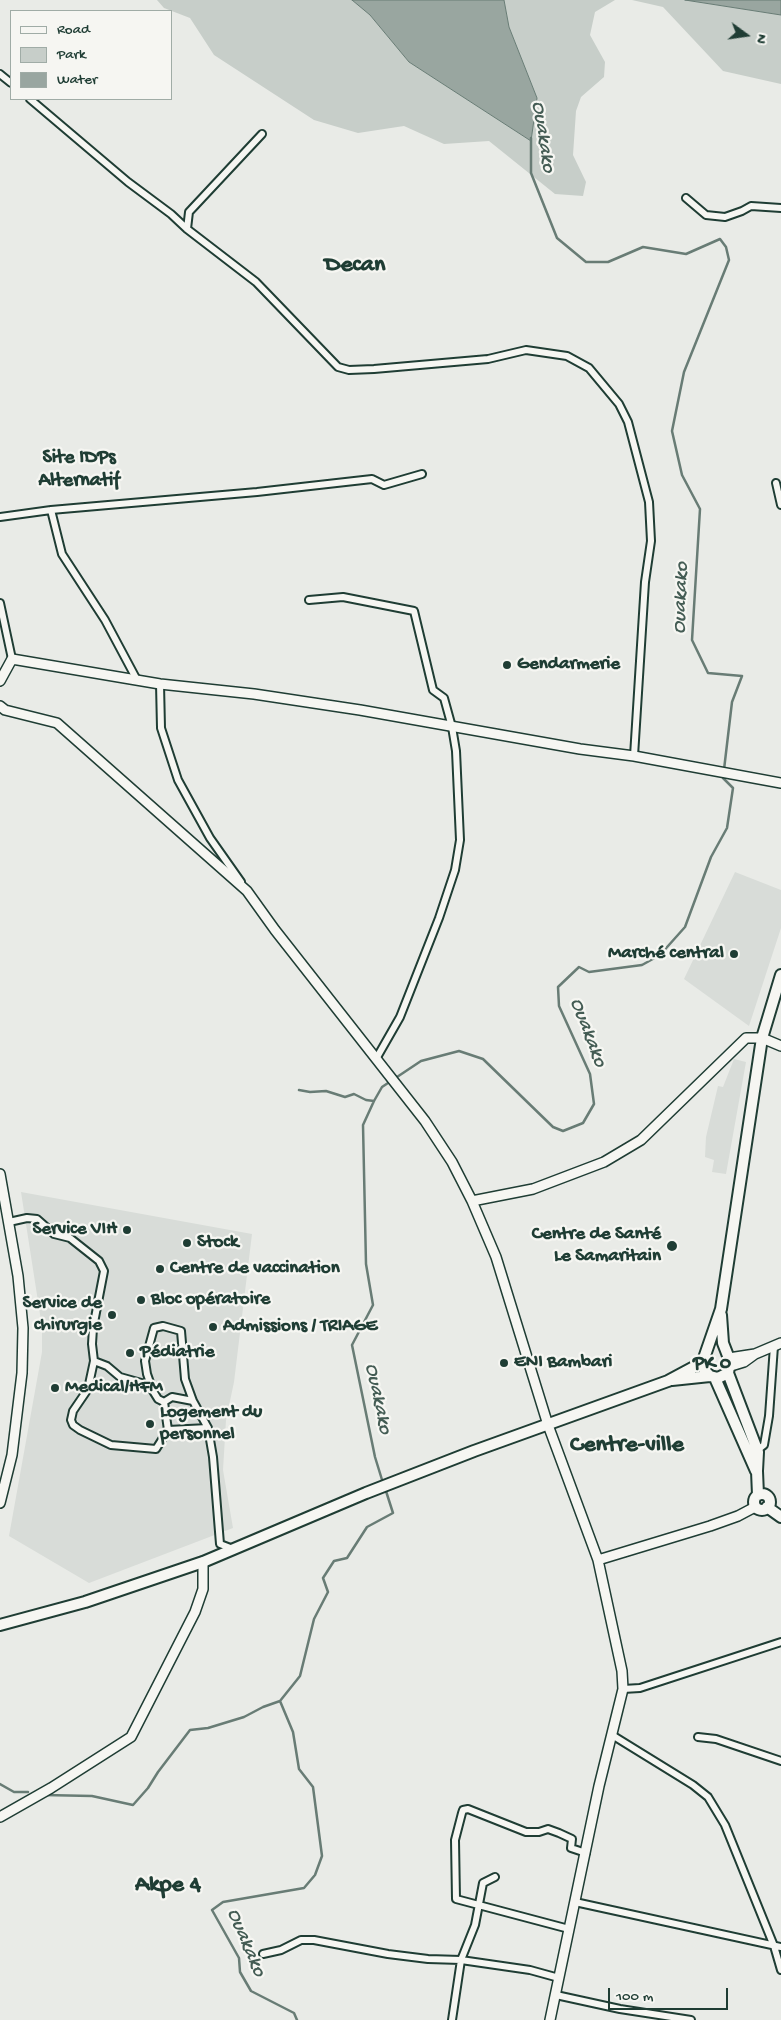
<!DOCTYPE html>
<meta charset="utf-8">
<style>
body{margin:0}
#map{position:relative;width:781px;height:2020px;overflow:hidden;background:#e9ebe7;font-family:"Gochi Hand",sans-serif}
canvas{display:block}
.legend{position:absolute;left:10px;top:10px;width:162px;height:90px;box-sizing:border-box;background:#f6f6f2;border:1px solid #a0aca6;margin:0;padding:6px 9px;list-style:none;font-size:15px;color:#1f3d34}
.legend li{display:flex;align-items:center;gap:10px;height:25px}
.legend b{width:25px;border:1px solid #a0aca6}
.north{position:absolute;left:721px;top:10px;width:50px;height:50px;-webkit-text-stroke:4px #f6f6f2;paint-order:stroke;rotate:104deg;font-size:14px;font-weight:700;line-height:20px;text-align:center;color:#1f3d34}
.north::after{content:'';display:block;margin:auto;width:18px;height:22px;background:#1f3d34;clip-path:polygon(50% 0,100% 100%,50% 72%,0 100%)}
.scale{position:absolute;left:608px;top:1988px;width:120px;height:22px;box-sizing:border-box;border:2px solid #1f3d34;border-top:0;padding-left:6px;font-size:15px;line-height:18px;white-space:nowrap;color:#1f3d34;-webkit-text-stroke:4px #f6f6f2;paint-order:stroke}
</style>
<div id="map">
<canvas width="781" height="2020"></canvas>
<ul class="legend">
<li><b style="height:6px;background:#f6f6f2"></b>Road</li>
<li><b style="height:14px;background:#c7cec9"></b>Park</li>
<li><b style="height:14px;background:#99a6a0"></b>Water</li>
</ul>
<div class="north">N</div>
<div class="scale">100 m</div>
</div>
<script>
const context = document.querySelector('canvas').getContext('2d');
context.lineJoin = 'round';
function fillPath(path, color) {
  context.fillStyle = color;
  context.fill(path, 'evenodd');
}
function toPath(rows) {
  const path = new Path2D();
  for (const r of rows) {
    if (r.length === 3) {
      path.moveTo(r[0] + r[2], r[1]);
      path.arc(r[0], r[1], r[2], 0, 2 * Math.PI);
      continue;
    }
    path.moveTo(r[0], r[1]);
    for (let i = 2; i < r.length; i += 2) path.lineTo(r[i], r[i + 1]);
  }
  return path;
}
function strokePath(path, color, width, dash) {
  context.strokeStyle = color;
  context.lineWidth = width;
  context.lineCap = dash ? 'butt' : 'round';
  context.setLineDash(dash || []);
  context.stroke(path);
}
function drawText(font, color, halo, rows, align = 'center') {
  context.font = font + ' "Gochi Hand",sans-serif';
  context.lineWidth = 4.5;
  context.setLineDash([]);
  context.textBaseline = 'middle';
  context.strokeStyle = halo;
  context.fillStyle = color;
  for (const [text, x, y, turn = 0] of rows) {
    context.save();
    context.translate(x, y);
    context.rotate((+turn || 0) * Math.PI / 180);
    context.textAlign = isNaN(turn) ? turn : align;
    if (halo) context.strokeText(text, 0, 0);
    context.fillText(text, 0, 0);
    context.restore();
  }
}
fillPath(toPath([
 [735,872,781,890,781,928,749,1026,684,979],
 [734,1059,746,1062,726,1174,712,1172,714,1160,705,1157,706,1137,718,1086,723,1087],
 [21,1192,252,1234,234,1382,226,1420,223,1470,233,1528,89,1583,9,1536,42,1352,42,1327]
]), '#d8dcd8');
fillPath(toPath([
 [157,0,352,0,370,15,409,62,531,141,537,98,509,27,504,0,615,0,595,12,590,35,605,62,604,77,581,97,576,111,573,155,586,182,583,196,555,194,489,141,444,144,404,126,358,133,314,120,214,55,190,18,164,8],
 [632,0,685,0,781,15,781,84,723,71,663,7]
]), '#c7cec9');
const water = toPath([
 [352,0,504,0,509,27,537,98,531,141,409,62,370,15,352,0],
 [685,0,781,0,781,15,685,0]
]);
fillPath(water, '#99a6a0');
strokePath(water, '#687c75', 1);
strokePath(toPath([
 [299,1090,310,1092,326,1091,345,1097,354,1094,366,1100,374,1101],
 [383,1483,375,1457,352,1345,373,1305,366,1264,363,1125,374,1101,382,1087,421,1061,459,1051,483,1059,553,1127,563,1131,583,1123,594,1104,590,1074,559,1006,558,987,579,967,589,972,642,965,660,955,685,927,711,857,727,828,733,788,723,778,732,702,742,676,708,673,692,640,700,509,682,475,672,431,684,372,729,260,726,247,720,239,686,254,643,247,608,262,586,262,557,238,531,173,531,138],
 [0,1784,14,1792,28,1792],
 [44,1795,92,1796,133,1805,148,1788,158,1772,190,1730,208,1728,244,1717,263,1707,280,1701],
 [297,2020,294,2013,251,1991,240,1972,239,1958,212,1910,223,1902,304,1888,315,1875,322,1856,313,1787,299,1769,293,1732,280,1701,300,1676,314,1619,328,1592,323,1578,334,1561,347,1558,367,1527,393,1513,385,1488]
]), '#687c75', 2.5);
const street = toPath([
 [0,74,11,83],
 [30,99,128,182,171,214,187,229,256,282,338,367,349,370,374,369,488,359,526,350,567,356,589,368,619,404,628,422,649,502,651,541,645,582,634,756],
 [686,198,706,215,725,217,742,211,751,206,781,208],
 [187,229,189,212,262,134],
 [776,483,781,505],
 [51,510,62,554,105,620,137,680],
 [0,517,51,510,257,492,372,479,384,485,422,474],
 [309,600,343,597,414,611,433,690,444,698,452,727,456,751,460,840,455,870,439,918,400,1017,376,1059],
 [0,603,12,659],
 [160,684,161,728,178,780,210,838,241,882],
 [9,1222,27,1218,37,1219,54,1234,70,1238,99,1261,104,1271,93,1328,92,1344,94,1361],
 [152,1386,120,1377,107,1366,94,1361,88,1389,73,1411,71,1420,73,1425,80,1430,111,1445,156,1449,168,1430,208,1428],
 [164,1402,158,1399,153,1391,147,1374,145,1361,154,1328,163,1326,181,1331,185,1379,193,1401,208,1428,213,1457,220,1544,233,1549],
 [168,1430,164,1402,172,1397,193,1401],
 [755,1452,764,1445,769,1416,774,1346],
 [623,1689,640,1688,781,1642],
 [612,1735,693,1785,708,1797,725,1825,774,1946,781,1970],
 [698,1737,716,1739,781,1761],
 [575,1902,781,1947],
 [569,1929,456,1899,455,1840,462,1813,463,1810,468,1809,526,1832,539,1832,548,1829,559,1833,572,1839,571,1848,586,1853],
 [263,1954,281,1950,301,1940,314,1940,388,1954,428,1959,461,1960,530,1970,559,1978],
 [556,1995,620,2009,691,2020],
 [452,2020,461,1960,475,1925,483,1883,495,1877]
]);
const secondary = toPath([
 [0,681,12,659,160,684,254,694,360,710,580,749,634,756,781,783],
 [0,706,5,710,57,723,247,891,275,930,425,1121,452,1162,472,1201,496,1257,548,1425,598,1560,622,1671,623,1689,599,1786,550,2020],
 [0,1174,18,1276,23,1328,22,1373,12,1455,0,1503],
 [472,1201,533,1189,604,1162,641,1140,746,1038,762,1038,781,1046],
 [729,1358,755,1354],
 [731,1366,744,1362,755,1354,781,1343],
 [598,1560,710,1526,738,1516,755,1507],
 [0,1817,51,1788,131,1737,195,1612,203,1589,203,1562]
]);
const primary = toPath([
 [728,1373,758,1452,757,1471,758,1495],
 [710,1376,705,1371,703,1361,721,1309,762,1038,781,975],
 [715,1378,756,1471],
 [672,1380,710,1376,718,1378,728,1373,730,1361,723,1343,721,1315],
 [762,1502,8],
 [767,1507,781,1517],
 [0,1625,85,1602,203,1562,366,1493,474,1451,668,1381,696,1366,703,1364]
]);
strokePath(street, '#1f3d34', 10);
strokePath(secondary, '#1f3d34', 12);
strokePath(primary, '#1f3d34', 14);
strokePath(street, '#f6f6f2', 6);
strokePath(secondary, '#f6f6f2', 9);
strokePath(primary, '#f6f6f2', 10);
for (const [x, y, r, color] of [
 [507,665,5,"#1f3d34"],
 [734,954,5,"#1f3d34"],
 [127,1230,5,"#1f3d34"],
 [187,1243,5,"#1f3d34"],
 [672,1246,6,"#1f3d34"],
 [160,1269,5,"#1f3d34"],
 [141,1300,5,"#1f3d34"],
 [112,1315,5,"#1f3d34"],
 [213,1327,5,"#1f3d34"],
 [130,1353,5,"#1f3d34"],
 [504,1363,5,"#1f3d34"],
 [55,1388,5,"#1f3d34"],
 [150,1424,5,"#1f3d34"]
]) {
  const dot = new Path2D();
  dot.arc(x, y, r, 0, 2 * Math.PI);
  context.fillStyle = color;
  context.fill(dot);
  strokePath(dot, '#f6f6f2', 2);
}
drawText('bold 19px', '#1f3d34', '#f6f6f2', [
 ["Gendarmerie",517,665],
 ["Marché central",724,954,"right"],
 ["Service VIH",117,1230,"right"],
 ["Centre de Santé",661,1235,"right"],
 ["Le Samaritain",661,1257,"right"],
 ["Stock",197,1243],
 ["Centre de vaccination",170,1269],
 ["Bloc opératoire",151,1300],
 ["Service de",102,1304,"right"],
 ["chirurgie",102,1326,"right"],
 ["Admissions / TRIAGE",223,1327],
 ["Pédiatrie",140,1353],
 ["ENI Bambari",514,1363],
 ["Medical/HFM",65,1388],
 ["Logement du",160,1413],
 ["personnel",160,1435]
], 'left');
drawText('italic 20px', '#445c54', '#f6f6f2', [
 ["Ouakako",542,137,81],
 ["Ouakako",682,598,-88],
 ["Ouakako",587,1033,69],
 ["Ouakako",377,1399,78],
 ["Ouakako",245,1943,67]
]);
drawText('bold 20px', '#1f3d34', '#f6f6f2', [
 ["Site IDPs",79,459],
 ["Alternatif",79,482],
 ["PK 0",712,1365]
]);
drawText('bold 24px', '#1f3d34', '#f6f6f2', [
 ["Decan",355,266],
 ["Centre-ville",627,1446],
 ["Akpe 4",168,1886]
]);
</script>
